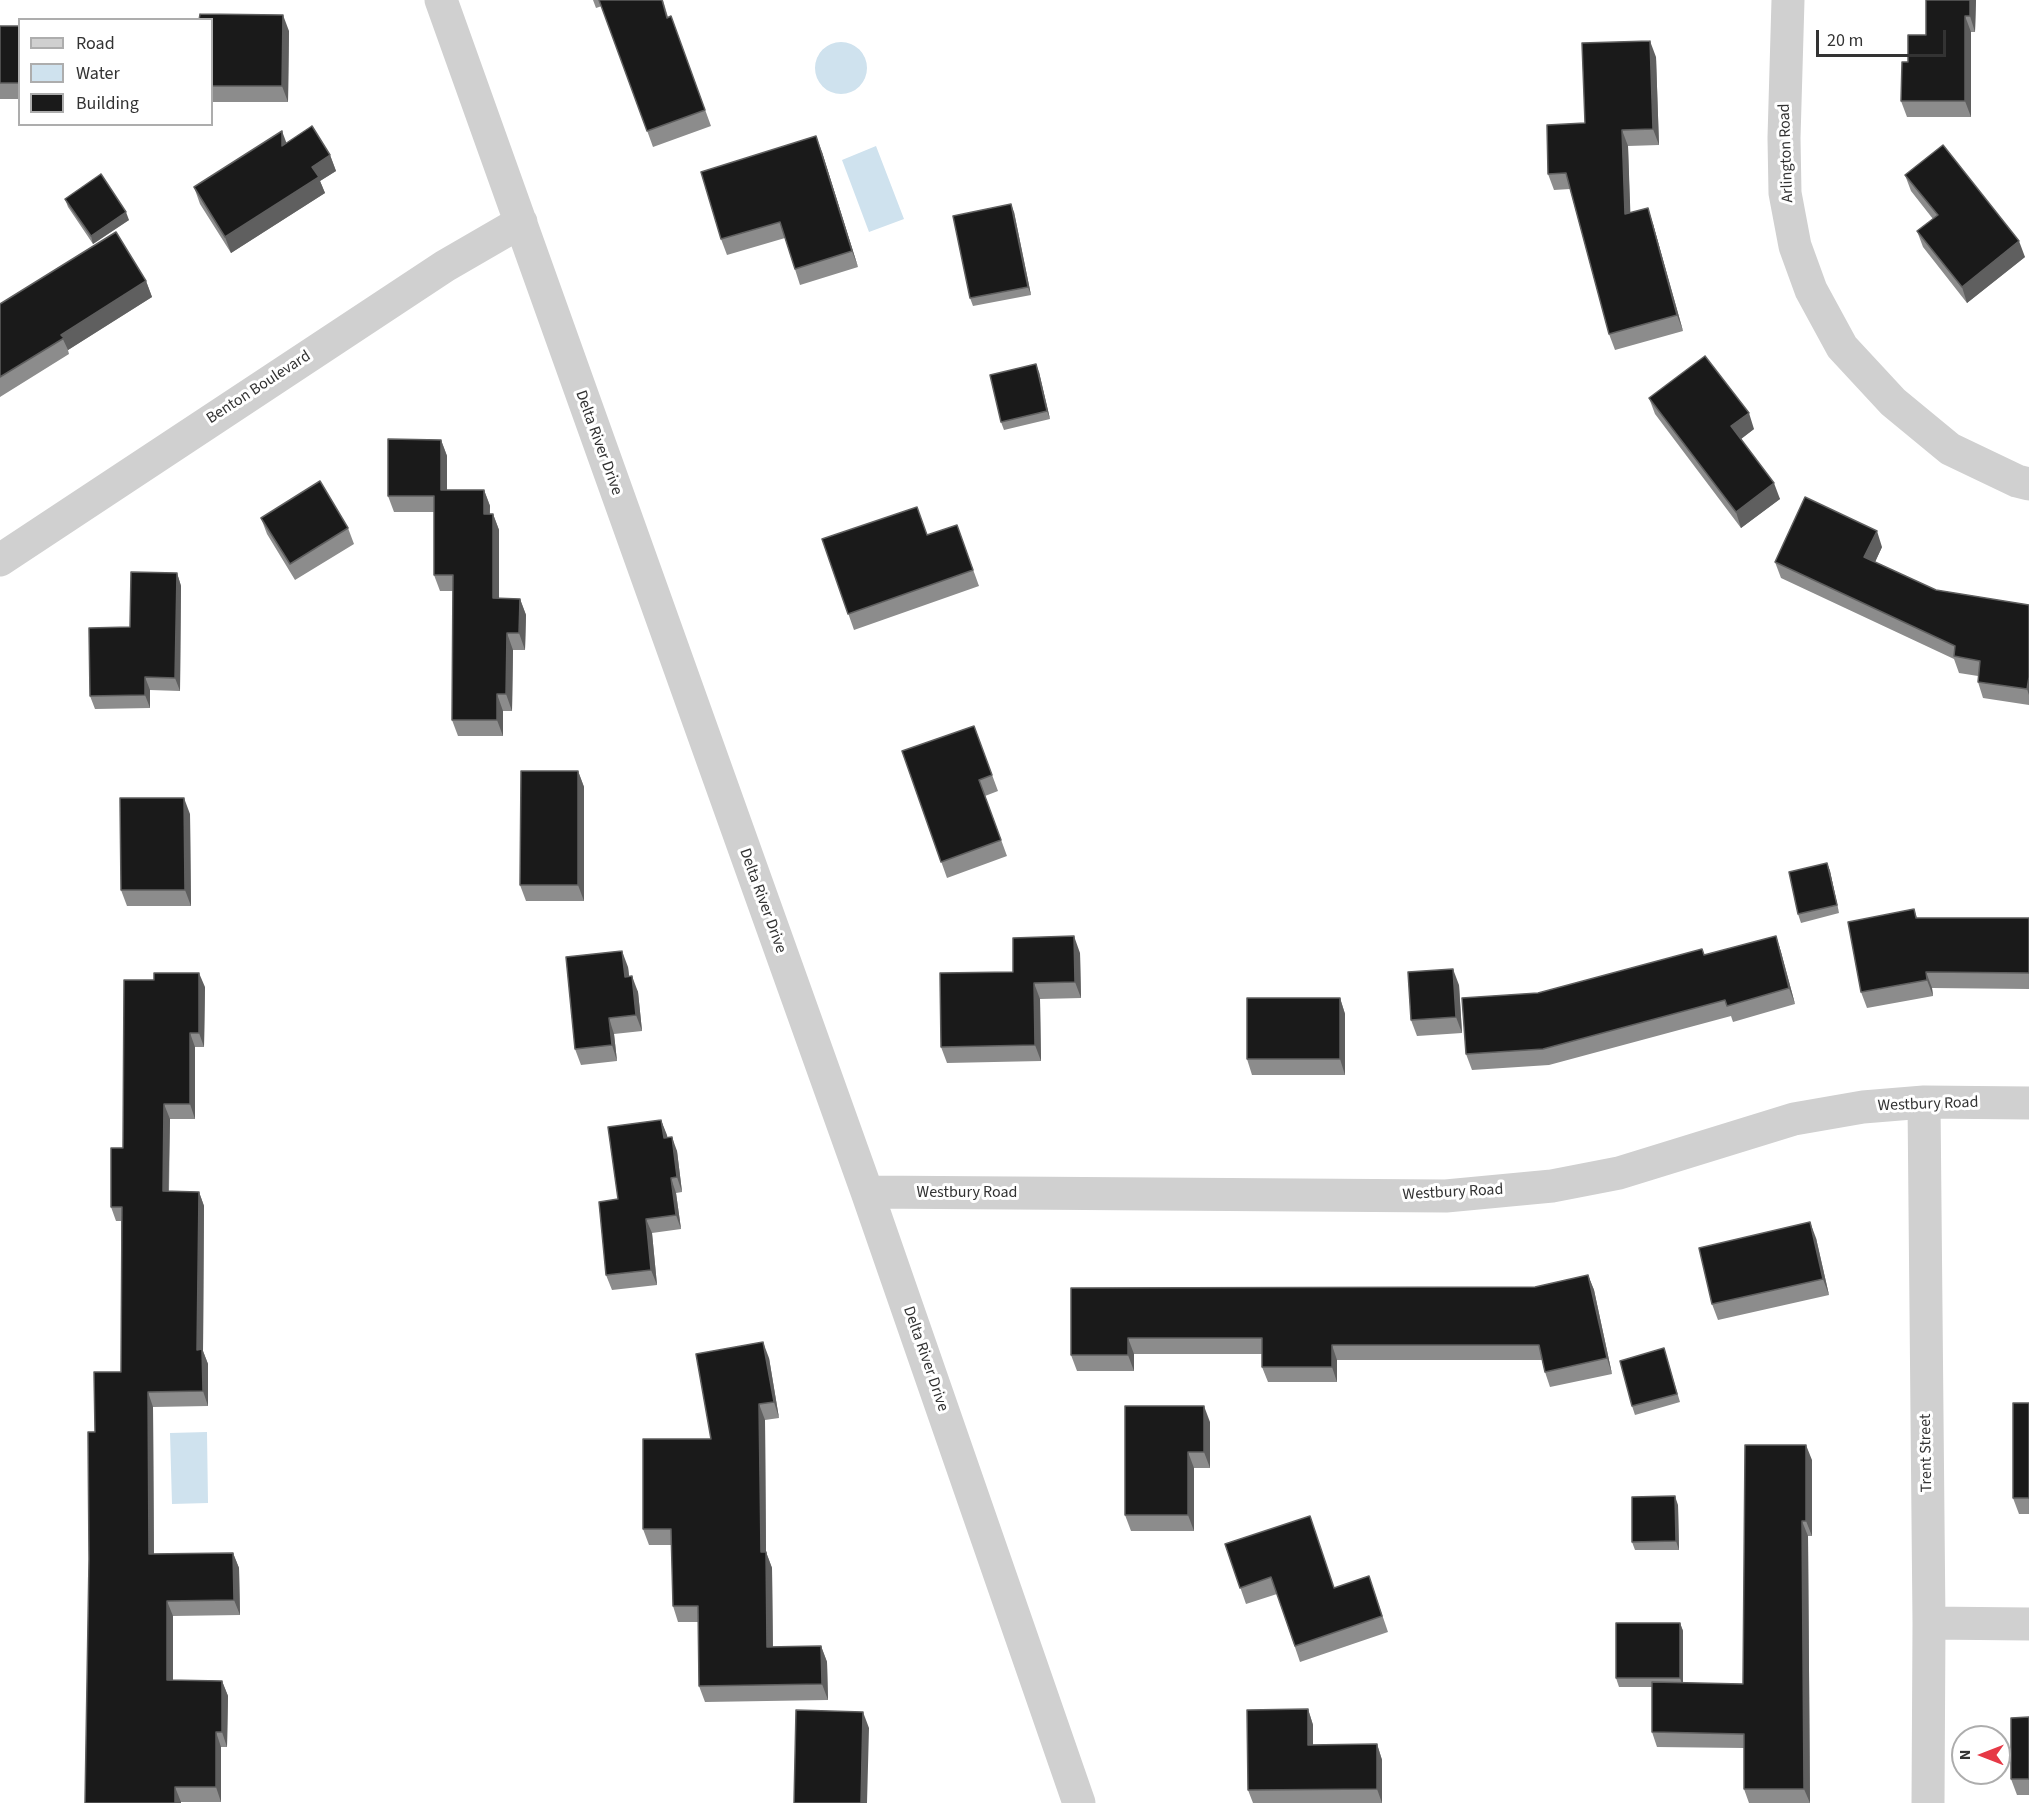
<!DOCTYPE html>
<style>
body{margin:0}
#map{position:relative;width:2029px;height:1803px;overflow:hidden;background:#fff;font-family:"Source Sans 3",sans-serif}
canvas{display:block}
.legend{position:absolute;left:18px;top:18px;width:195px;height:108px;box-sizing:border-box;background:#fff;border:2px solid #adadad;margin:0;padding:8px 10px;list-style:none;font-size:18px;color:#333}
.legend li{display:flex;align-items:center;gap:12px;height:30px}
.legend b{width:30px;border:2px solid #adadad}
.north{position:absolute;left:1951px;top:1725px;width:60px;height:60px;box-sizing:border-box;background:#fff;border:2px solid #adadad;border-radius:50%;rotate:270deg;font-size:16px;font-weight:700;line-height:24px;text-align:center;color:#333}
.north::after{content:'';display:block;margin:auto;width:21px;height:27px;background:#e63946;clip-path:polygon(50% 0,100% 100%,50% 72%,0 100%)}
.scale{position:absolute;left:1816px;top:30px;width:130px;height:27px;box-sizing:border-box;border:3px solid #333;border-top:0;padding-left:8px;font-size:18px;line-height:21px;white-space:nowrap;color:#333;-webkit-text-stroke:4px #fff;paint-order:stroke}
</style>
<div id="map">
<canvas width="2029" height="1803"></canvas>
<ul class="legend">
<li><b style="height:8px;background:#d0d0d0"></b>Road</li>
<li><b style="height:16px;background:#cfe2ee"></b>Water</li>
<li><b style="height:16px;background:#1a1a1a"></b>Building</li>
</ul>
<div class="north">N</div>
<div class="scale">20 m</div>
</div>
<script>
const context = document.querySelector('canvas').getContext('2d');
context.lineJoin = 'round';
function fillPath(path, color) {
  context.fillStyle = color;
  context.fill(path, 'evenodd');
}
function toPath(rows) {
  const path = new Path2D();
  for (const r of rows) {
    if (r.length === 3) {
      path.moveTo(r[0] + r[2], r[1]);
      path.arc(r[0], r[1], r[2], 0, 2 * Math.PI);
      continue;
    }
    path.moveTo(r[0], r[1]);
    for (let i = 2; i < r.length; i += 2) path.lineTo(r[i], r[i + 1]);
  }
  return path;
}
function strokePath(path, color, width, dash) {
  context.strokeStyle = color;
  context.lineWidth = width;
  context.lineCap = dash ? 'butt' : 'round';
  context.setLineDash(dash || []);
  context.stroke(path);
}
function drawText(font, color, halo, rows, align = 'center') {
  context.font = font + ' "Source Sans 3",sans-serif';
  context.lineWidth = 6;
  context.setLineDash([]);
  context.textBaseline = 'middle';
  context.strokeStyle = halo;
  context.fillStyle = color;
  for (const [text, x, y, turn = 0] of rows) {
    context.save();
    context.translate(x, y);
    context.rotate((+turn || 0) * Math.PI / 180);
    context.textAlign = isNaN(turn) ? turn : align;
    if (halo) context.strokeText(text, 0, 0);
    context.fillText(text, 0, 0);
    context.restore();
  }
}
fillPath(toPath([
 [841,68,26],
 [876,146,904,219,869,232,842,160],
 [207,1432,208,1503,172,1504,170,1433]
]), '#cfe2ee');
strokePath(toPath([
 [441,0,867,1192,1079,1803],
 [1788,0,1784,138,1785,193,1795,246,1811,290,1842,347,1893,402,1950,449,2017,481,2029,484],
 [0,560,445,266,521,222],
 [1924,1102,1929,1623,1928,1803],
 [867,1192,1446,1196,1552,1186,1619,1173,1794,1119,1863,1107,1924,1102,2029,1103],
 [1929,1623,2029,1624]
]), '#d0d0d0', 33);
fillPath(toPath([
 [593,0,663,0,668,17,671,16,711,126,653,147,602,6,596,8],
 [1926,0,1976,0,1975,32,1971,32,1971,117,1907,117,1901,101,1908,62,1926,35],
 [212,20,289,31,288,102,212,102],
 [0,26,20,26,20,99,0,99],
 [1656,57,1659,145,1628,146,1630,212,1653,224,1683,331,1615,350,1609,334,1570,189,1554,190,1548,174,1585,123],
 [286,143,330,155,336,171,320,181,325,193,231,253,200,204,194,187],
 [822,152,858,267,800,285,785,238,727,255,721,239],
 [1905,175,2025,257,1967,303,1923,247,1917,231,1933,219,1911,191],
 [65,199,129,220,93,244,68,207],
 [1014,212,1031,295,973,306,970,298],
 [146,281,152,297,68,350,69,354,0,397,0,304],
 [1039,372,1050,419,1004,430,1001,422],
 [1649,398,1754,429,1741,439,1780,499,1741,528,1655,414],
 [441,440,447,456,447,490,484,490,490,506,490,514,493,514,499,530,499,598,520,599,526,615,525,650,513,650,512,711,503,711,503,736,458,736,452,720,453,591,440,591,434,575,434,512,394,512,388,496],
 [261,518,348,528,354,544,295,580,267,534],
 [957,525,979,586,854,630,822,539,927,535],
 [1882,547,1875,562,1936,590,2029,605,2029,705,1983,698,1978,682,1978,676,1959,673,1954,659,1781,578,1775,562],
 [177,573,181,586,180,691,150,690,150,708,95,709,90,696,130,627],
 [974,726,998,791,985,796,1007,856,947,878,902,751],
 [578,771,584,787,584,901,526,901,520,885],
 [190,814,191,906,127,906,121,890],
 [1827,863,1830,871,1839,913,1801,923,1798,914],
 [1914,909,1917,918,2029,918,2029,989,1932,988,1933,996,1867,1008,1861,992],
 [1776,936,1781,952,1795,1004,1733,1022,1731,1016,1549,1065,1472,1070,1466,1054,1538,993,1704,955],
 [1080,953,1081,998,1040,999,1041,1061,947,1063,941,1047,1013,972],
 [628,967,629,976,638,992,642,1031,614,1034,617,1061,581,1065,575,1049],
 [1459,985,1462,1033,1417,1036,1411,1020],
 [205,987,204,1047,195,1047,195,1119,170,1119,169,1191,199,1192,204,1206,203,1351,208,1364,208,1406,153,1407,154,1554,233,1553,239,1568,240,1615,173,1616,173,1680,222,1681,228,1696,227,1747,221,1747,221,1802,181,1802,181,1803,85,1803,95,1432,121,1372,121,1221,116,1221,111,1207,123,1148],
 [1340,998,1345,1014,1345,1075,1252,1075,1247,1059],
 [661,1120,667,1137,677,1151,682,1192,676,1193,681,1229,652,1233,657,1285,612,1290,606,1275,618,1199],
 [1816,1238,1829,1295,1718,1320,1712,1304],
 [1588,1275,1594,1290,1612,1374,1550,1387,1545,1372,1542,1360,1337,1360,1337,1382,1268,1382,1262,1367,1262,1354,1134,1354,1134,1371,1077,1371,1071,1355,1071,1288,1535,1287],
 [1664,1348,1680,1402,1635,1415,1632,1406],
 [769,1358,779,1418,765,1420,766,1552,772,1568,773,1647,821,1646,827,1662,828,1700,705,1702,699,1686,698,1622,678,1622,673,1606,672,1545,649,1545,643,1529,711,1439],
 [2029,1403,2029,1514,2019,1514,2013,1498],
 [1210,1422,1210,1468,1194,1468,1194,1531,1131,1531,1125,1515],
 [1812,1460,1812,1536,1808,1536,1810,1803,1749,1803,1744,1789,1744,1748,1657,1747,1652,1732,1652,1687,1619,1687,1616,1678,1680,1623,1683,1631,1683,1683,1743,1684],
 [1678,1505,1679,1550,1635,1550,1632,1542],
 [1225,1544,1335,1588,1369,1576,1388,1632,1300,1662,1277,1594,1246,1604],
 [1308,1709,1313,1725,1313,1745,1377,1744,1382,1760,1382,1803,1253,1803,1248,1790],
 [2029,1717,2029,1795,2017,1795,2011,1779]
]), '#8c8c8c');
fillPath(toPath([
 [1970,0,1976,0,1975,32,1970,16],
 [283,15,289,31,288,102,282,86],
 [1965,16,1971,32,1971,117,1965,101],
 [1650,41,1656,57,1659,145,1653,129],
 [1622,130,1628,146,1631,230,1625,214],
 [282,131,288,147,282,146],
 [816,136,822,152,858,267,852,251],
 [330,155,336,171,320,181,325,193,231,253,225,237,312,167],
 [1011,204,1014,212,1031,295,1028,287],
 [1648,208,1653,224,1683,331,1677,315],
 [126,212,129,220,93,244,91,236],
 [2019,241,2025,257,1967,303,1962,287],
 [146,281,152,297,68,350,61,335],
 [1036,364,1039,372,1050,419,1047,411],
 [1749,413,1754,429,1737,442,1731,426],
 [441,440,447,456,447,506,441,490],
 [1774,483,1780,499,1741,528,1736,512],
 [484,490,490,506,489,530,484,514],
 [493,514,499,530,499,614,493,598],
 [1877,531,1882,547,1870,573,1864,557],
 [177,573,181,586,180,691,175,678],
 [520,599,526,615,525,650,519,633],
 [507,633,513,650,512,711,506,694],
 [145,677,150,690,150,708,145,695],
 [2029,677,2029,695,2027,689],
 [497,694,503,711,503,736,497,720],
 [578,771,584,787,584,901,578,885],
 [184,798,190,814,191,906,185,890],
 [1827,863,1830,871,1839,913,1837,905],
 [1074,936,1080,953,1081,998,1075,982],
 [1776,936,1781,952,1795,1004,1789,988],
 [622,951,628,967,631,993,625,977],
 [1453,969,1459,985,1462,1033,1456,1017],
 [1926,972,1932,988,1933,996,1927,980],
 [199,973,205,987,204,1047,199,1033],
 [632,976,638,992,642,1031,636,1015],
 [1034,983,1040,999,1041,1061,1035,1045],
 [1340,998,1345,1014,1345,1075,1340,1059],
 [609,1018,614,1034,617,1061,612,1045],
 [190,1033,195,1047,195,1119,190,1104],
 [164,1104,170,1119,168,1206,163,1191],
 [661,1120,667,1135,670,1152,664,1138],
 [672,1137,677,1151,682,1192,677,1177],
 [671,1178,676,1193,681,1229,676,1215],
 [199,1192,204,1206,203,1351,208,1364,208,1406,203,1391,197,1350],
 [646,1219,652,1233,657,1285,651,1270],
 [1810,1222,1816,1238,1829,1295,1823,1279],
 [1588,1275,1594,1290,1612,1374,1607,1358],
 [1128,1338,1134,1354,1134,1371,1128,1355],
 [763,1342,769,1358,779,1418,774,1402],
 [1332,1345,1337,1360,1337,1382,1332,1367],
 [148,1392,153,1407,154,1569,149,1554],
 [759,1404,765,1420,766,1552,772,1568,773,1663,767,1647,761,1552],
 [1204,1406,1210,1422,1210,1468,1204,1452],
 [1806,1445,1812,1460,1812,1536,1806,1521],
 [1188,1452,1194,1468,1194,1531,1188,1515],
 [1675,1496,1678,1505,1679,1550,1676,1541],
 [1802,1521,1808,1536,1810,1803,1804,1789],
 [233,1553,239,1568,240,1615,234,1600],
 [167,1601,173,1616,173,1695,167,1680],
 [1680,1623,1683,1631,1683,1687,1680,1678],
 [821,1646,827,1662,828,1700,822,1684],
 [222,1681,228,1696,227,1747,222,1732],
 [1308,1709,1313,1725,1313,1761,1308,1745],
 [863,1712,869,1728,867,1803,861,1803],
 [216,1732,221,1747,221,1802,216,1787],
 [1377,1744,1382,1760,1382,1803,1377,1789],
 [175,1787,181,1802,181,1803,175,1803]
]), '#5f5f5f');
const building = toPath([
 [599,0,662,0,667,18,671,16,705,110,647,131,599,0],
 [1926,0,1970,0,1970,16,1965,16,1965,101,1901,101,1902,62,1908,62,1908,35,1926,35,1926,0],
 [200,14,283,15,282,86,212,86,212,20,199,20,200,14],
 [0,26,20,26,20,83,0,83,0,26],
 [1650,41,1653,129,1622,130,1625,214,1648,208,1677,315,1609,334,1566,173,1548,174,1547,125,1585,123,1582,43,1650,41],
 [312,126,330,155,312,167,319,177,225,237,194,187,282,131,282,146,312,126],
 [816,136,852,251,795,269,780,222,721,239,701,172,816,136],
 [1943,145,2019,241,1962,287,1917,231,1938,215,1905,175,1943,145],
 [101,174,126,212,91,236,65,199,101,174],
 [1011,204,1028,287,970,298,953,216,1011,204],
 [116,232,146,281,61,335,64,338,0,377,0,304,116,232],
 [1705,356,1749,413,1731,426,1774,483,1736,512,1649,398,1705,356],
 [1036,364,1047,411,1001,422,990,375,1036,364],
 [388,439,441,440,441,490,484,490,484,514,493,514,493,598,520,599,519,633,507,633,506,694,497,694,497,720,452,720,453,575,434,575,434,496,388,496,388,439],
 [320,481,348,528,290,564,261,518,320,481],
 [1805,497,1877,531,1864,557,1936,590,2029,605,2029,677,2027,689,1978,682,1980,661,1954,656,1955,646,1775,562,1805,497],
 [917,507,927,535,957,525,973,570,848,614,822,539,917,507],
 [131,572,177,573,175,678,145,677,145,695,90,696,89,628,130,627,131,572],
 [974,726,992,775,979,780,1001,840,941,862,902,751,974,726],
 [521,771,578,771,578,885,520,885,521,771],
 [120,798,184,798,185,890,121,890,120,798],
 [1827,863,1837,905,1798,914,1789,872,1827,863],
 [1914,909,1916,918,2029,918,2029,973,1926,972,1927,980,1861,992,1848,922,1914,909],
 [1074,936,1075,982,1034,983,1035,1045,941,1047,940,973,1013,972,1013,938,1074,936],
 [1776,936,1789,988,1727,1006,1725,1000,1543,1049,1466,1054,1462,998,1538,993,1702,949,1704,955,1776,936],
 [622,951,625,977,632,976,636,1015,609,1018,612,1045,575,1049,566,957,622,951],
 [1453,969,1456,1017,1411,1020,1408,972,1453,969],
 [154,973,199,973,199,1033,190,1033,190,1104,164,1104,163,1191,199,1192,197,1350,202,1349,203,1391,148,1392,149,1554,233,1553,234,1600,167,1601,167,1680,222,1681,222,1732,216,1732,216,1787,175,1787,175,1803,85,1803,89,1559,88,1432,95,1432,94,1372,121,1372,122,1207,111,1207,111,1148,123,1148,124,980,154,980,154,973],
 [1247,998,1340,998,1340,1059,1247,1059,1247,998],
 [661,1120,664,1138,672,1137,677,1177,671,1178,676,1215,646,1219,651,1270,606,1275,599,1202,618,1199,608,1127,661,1120],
 [1810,1222,1823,1279,1712,1304,1699,1248,1810,1222],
 [1588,1275,1607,1358,1545,1372,1539,1345,1332,1345,1332,1367,1262,1367,1262,1338,1128,1338,1128,1355,1071,1355,1071,1288,1535,1287,1588,1275],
 [763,1342,774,1402,759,1404,761,1552,766,1552,767,1647,821,1646,822,1684,699,1686,698,1606,673,1606,671,1529,643,1529,643,1439,711,1439,696,1354,763,1342],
 [1664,1348,1677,1394,1632,1406,1620,1361,1664,1348],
 [2013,1403,2029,1403,2029,1498,2013,1498,2013,1403],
 [1125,1406,1204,1406,1204,1452,1188,1452,1188,1515,1125,1515,1125,1406],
 [1745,1445,1806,1445,1806,1521,1802,1521,1804,1789,1744,1789,1744,1734,1652,1732,1652,1682,1743,1684,1745,1445],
 [1675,1496,1676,1541,1632,1542,1632,1497,1675,1496],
 [1310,1516,1334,1588,1369,1576,1382,1616,1295,1646,1271,1577,1240,1588,1225,1544,1310,1516],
 [1616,1623,1680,1623,1680,1678,1616,1678,1616,1623],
 [1308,1709,1308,1745,1377,1744,1377,1789,1248,1790,1247,1710,1308,1709],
 [796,1710,863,1712,861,1803,794,1803,796,1710],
 [2029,1717,2029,1779,2011,1779,2011,1718,2029,1717]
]);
fillPath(building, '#1a1a1a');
strokePath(building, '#5f5f5f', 1.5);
drawText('16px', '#333', '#fff', [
 ["Arlington Road",1787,153,-92],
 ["Benton Boulevard",259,388,-33],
 ["Delta River Drive",598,443,70],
 ["Delta River Drive",762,901,70],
 ["Westbury Road",1928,1105,-2],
 ["Westbury Road",967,1193],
 ["Westbury Road",1453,1193,-3],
 ["Delta River Drive",925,1359,71],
 ["Trent Street",1927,1453,-91]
]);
</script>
